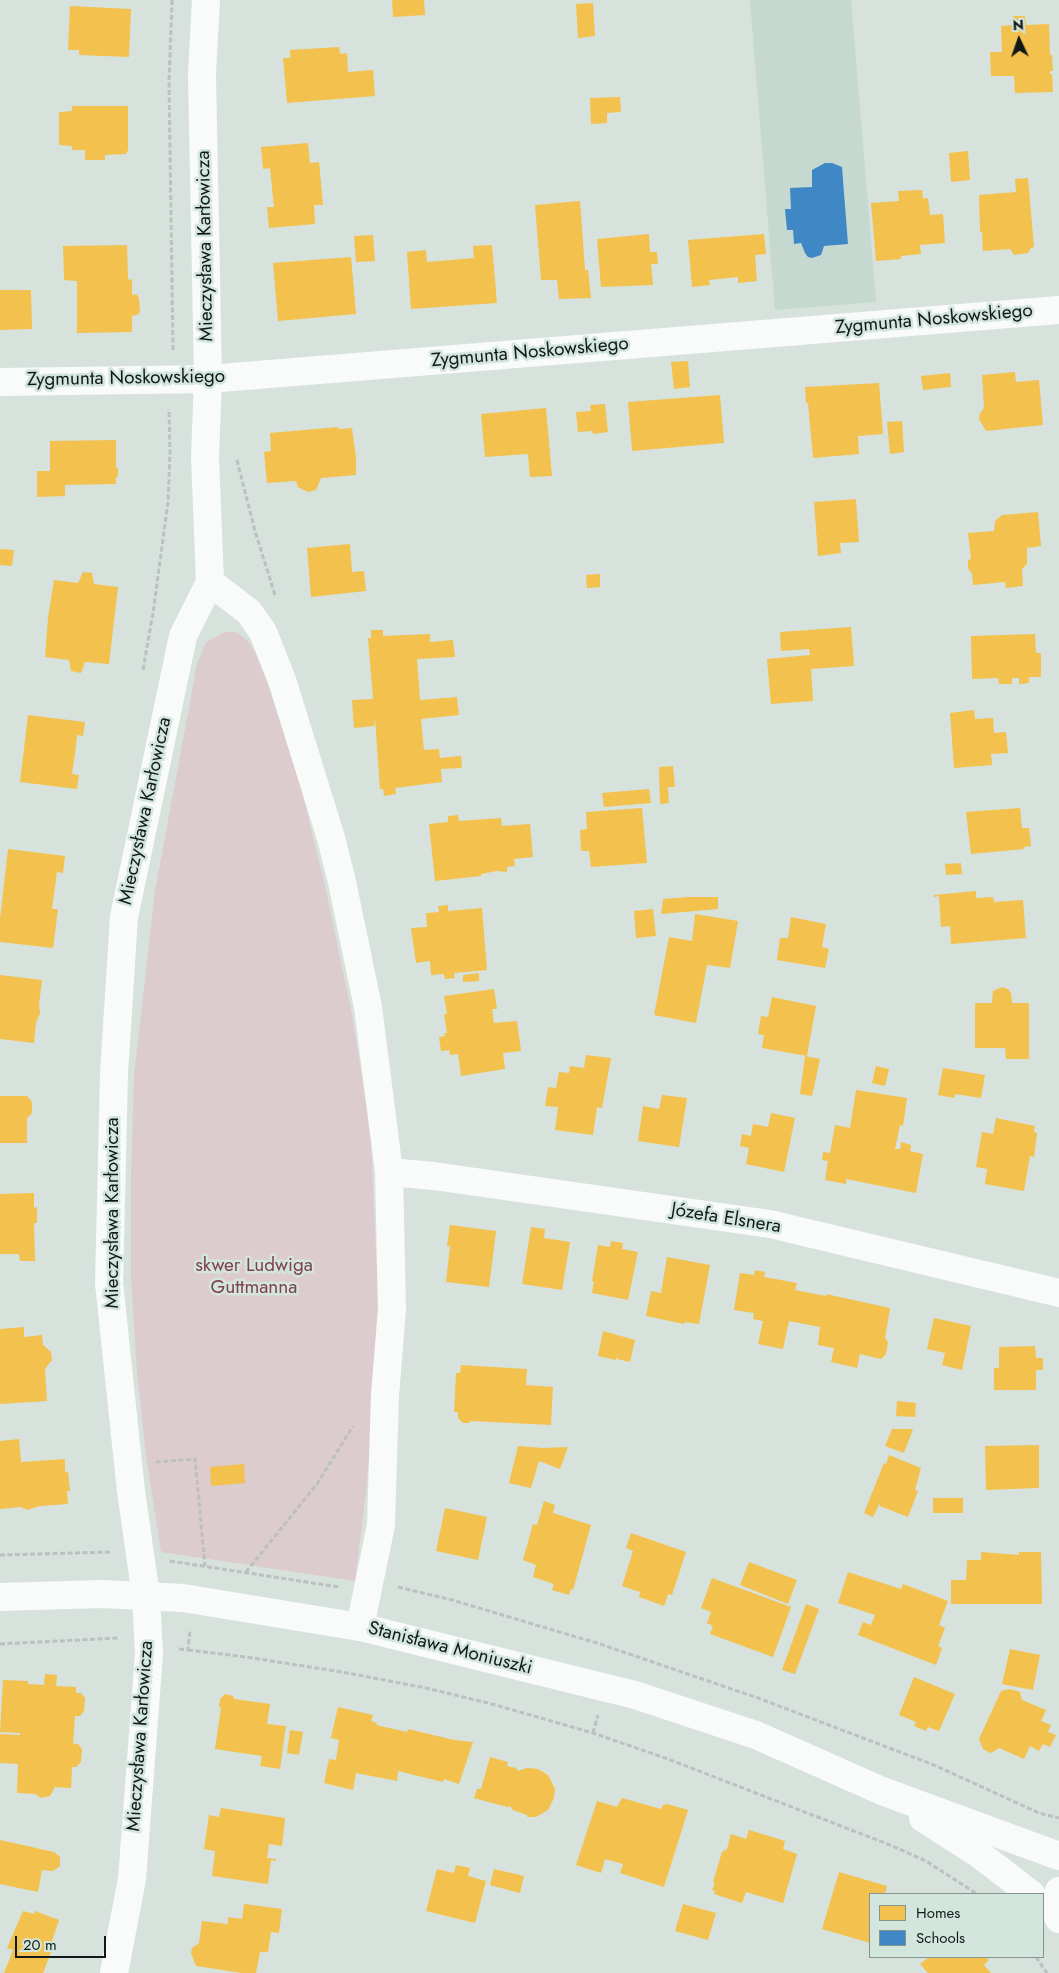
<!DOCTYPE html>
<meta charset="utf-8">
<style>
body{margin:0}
#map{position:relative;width:1059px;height:1973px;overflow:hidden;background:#d7e2dd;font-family:Jost,sans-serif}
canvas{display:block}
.legend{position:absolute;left:869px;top:1893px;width:175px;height:65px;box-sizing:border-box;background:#d3e6dd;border:1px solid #86948d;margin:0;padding:6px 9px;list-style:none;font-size:15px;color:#121916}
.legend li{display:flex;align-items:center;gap:10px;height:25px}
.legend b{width:25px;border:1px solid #86948d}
.north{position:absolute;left:994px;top:15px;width:50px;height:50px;-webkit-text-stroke:4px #d3e6dd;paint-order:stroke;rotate:357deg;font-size:14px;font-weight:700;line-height:20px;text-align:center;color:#121916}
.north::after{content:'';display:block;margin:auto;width:18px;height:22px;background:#121916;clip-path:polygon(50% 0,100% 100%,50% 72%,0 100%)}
.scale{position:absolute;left:15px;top:1936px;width:91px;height:22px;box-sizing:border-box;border:2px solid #121916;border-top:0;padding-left:6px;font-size:15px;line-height:18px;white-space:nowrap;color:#121916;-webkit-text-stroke:4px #d3e6dd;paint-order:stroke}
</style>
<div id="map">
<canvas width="1059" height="1973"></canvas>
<ul class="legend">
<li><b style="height:14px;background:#f2c14e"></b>Homes</li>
<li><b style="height:14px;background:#3f88c5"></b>Schools</li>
</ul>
<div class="north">N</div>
<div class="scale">20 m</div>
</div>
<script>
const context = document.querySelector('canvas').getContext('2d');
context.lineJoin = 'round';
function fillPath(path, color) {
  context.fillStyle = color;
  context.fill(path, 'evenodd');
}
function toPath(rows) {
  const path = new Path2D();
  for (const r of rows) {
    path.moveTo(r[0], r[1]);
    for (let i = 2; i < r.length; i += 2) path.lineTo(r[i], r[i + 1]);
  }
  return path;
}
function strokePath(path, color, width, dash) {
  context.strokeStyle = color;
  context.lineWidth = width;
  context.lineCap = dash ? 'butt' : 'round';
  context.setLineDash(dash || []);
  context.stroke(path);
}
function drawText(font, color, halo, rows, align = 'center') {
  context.font = font + ' Jost,sans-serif';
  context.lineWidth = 5;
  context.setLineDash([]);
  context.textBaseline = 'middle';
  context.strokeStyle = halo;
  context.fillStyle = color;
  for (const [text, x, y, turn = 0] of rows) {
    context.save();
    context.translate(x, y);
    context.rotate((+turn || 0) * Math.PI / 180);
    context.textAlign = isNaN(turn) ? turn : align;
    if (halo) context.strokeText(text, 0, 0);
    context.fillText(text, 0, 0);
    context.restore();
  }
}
fillPath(toPath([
 [750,0,851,0,876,302,775,310]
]), '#c6d9d0');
fillPath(toPath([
 [225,632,235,632,242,636,249,642,255,652,268,685,301,787,325,886,352,1014,371,1135,378,1297,376,1381,366,1493,355,1581,161,1552,146,1456,137,1373,131,1280,131,1175,134,1075,155,891,197,664,206,642]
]), '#ddccce');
fillPath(toPath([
 [392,0,424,0,425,15,393,17],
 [593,3,595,36,578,38,576,4],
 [70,6,131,9,129,57,79,55,79,50,68,50],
 [1013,16,1025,16,1026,25,1049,24,1050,55,1052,55,1053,71,1050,71,1050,74,1052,74,1053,92,1015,93,1014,76,991,76,990,52,1002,52,1001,26,1013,25],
 [339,47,340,54,347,53,348,72,373,70,375,96,287,103,283,58,290,58,290,50],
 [620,97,621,112,607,113,607,123,591,124,590,98],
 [72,106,128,106,128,150,126,154,105,155,105,160,85,160,85,150,72,150,72,146,59,145,59,112,72,111],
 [308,143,310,163,319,162,321,183,323,205,314,205,315,224,269,228,267,207,274,207,270,168,263,169,261,147],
 [968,151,970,180,951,182,949,153],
 [1028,178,1034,247,1031,248,1028,253,1014,255,1010,249,983,251,982,232,980,232,979,195,1016,192,1015,179],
 [922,190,923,199,928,198,930,215,943,214,945,243,920,245,921,254,901,256,901,259,876,261,871,203,899,201,898,191],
 [580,201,585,270,588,270,591,298,559,299,557,280,541,280,535,205],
 [649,234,650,252,657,252,658,264,651,264,653,285,601,287,597,239],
 [764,234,766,254,755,255,757,281,738,283,738,277,709,280,710,285,692,287,688,240],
 [373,235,375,261,356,262,354,236],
 [127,245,128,280,132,279,132,295,136,294,139,298,140,312,137,315,132,316,132,332,77,333,77,281,64,280,63,246],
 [492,245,497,303,411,309,407,252,426,250,427,262,474,258,473,246],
 [351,257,356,314,278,321,273,263],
 [0,290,31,290,32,329,0,330],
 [688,361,690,387,674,389,671,362],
 [1015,372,1016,382,1039,380,1043,425,986,431,979,419,980,413,984,408,982,375],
 [950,373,951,387,923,390,921,376],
 [879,383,883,434,858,436,859,454,813,458,808,403,806,403,805,387],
 [720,395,724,443,632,451,628,402],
 [605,404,608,432,593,434,592,431,578,432,576,412,591,411,590,405],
 [546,408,552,476,530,477,528,454,485,457,481,414],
 [902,421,904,452,890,454,887,422],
 [338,427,338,429,352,428,356,457,356,475,321,478,316,490,308,492,298,487,296,481,267,483,264,452,271,451,270,433],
 [116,440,116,468,118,468,118,477,116,477,116,484,65,485,65,496,37,497,37,471,50,471,50,441],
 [856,499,859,542,840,543,841,553,818,556,814,502],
 [1038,512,1041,546,1027,548,1027,564,1022,569,1023,586,1006,588,1005,582,973,585,972,574,968,568,968,561,971,558,968,533,994,531,995,521,1002,515],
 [350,544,352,572,364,571,366,591,311,597,307,548],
 [0,549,14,550,12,566,0,565],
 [83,572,92,573,94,584,118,587,109,664,85,662,81,673,71,671,69,660,45,657,48,618,54,580,78,583],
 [600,574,600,587,587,588,586,575],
 [851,627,854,666,811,669,813,701,771,704,767,659,810,655,809,649,781,651,780,632],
 [371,630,383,630,383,636,430,634,430,642,453,640,455,657,417,659,420,700,457,697,459,715,421,719,424,750,439,749,440,758,461,756,462,768,441,769,442,782,395,788,396,794,384,796,383,789,380,789,375,719,374,726,354,728,352,700,373,699,368,638,371,638],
 [1035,634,1036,653,1041,653,1041,677,1029,677,1029,683,1019,684,1019,678,1012,678,1012,684,999,684,998,678,972,679,971,636],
 [974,710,975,719,993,718,994,733,1006,732,1008,753,991,754,992,765,954,768,950,713],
 [28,715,85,722,83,736,77,735,75,754,72,774,79,775,77,789,20,782],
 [673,766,675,787,668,787,669,803,660,804,659,767],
 [649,789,651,803,604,807,602,793],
 [642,808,647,863,591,867,589,851,581,851,580,830,587,829,586,812],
 [1020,808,1022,828,1029,828,1031,846,1024,847,1024,849,971,854,966,812],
 [458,815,459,821,501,818,502,826,530,824,533,857,514,859,515,866,507,867,507,872,497,871,481,874,481,876,435,881,429,824,448,822,448,816],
 [8,849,65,856,63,873,57,872,52,909,58,909,53,948,0,942,0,919],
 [961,863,962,874,946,875,945,864],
 [976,891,976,898,993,897,994,902,1023,900,1026,938,951,944,950,926,941,927,939,896,934,897,934,895],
 [688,897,718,897,718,909,661,914,663,899],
 [448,905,448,911,482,908,487,970,454,973,455,978,445,979,444,974,431,975,430,961,416,963,411,928,427,927,426,913,439,912,438,906],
 [653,909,656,936,636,938,634,911],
 [695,914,738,921,730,968,707,965,696,1023,654,1015,669,937,692,941],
 [791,917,826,924,822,947,829,949,825,968,777,960,780,938,788,938],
 [479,973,479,981,463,982,463,975],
 [0,975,42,980,39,1004,40,1013,36,1023,34,1043,0,1039],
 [1002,987,1008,989,1011,993,1012,1003,1029,1003,1029,1059,1006,1059,1005,1048,975,1048,975,1003,992,1003,993,991],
 [494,989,497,1009,492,1009,494,1023,517,1021,521,1051,503,1053,505,1069,461,1076,458,1054,450,1055,449,1050,441,1051,439,1037,445,1036,444,1033,447,1033,444,1014,447,1014,444,996],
 [772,997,816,1006,807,1056,762,1048,764,1035,758,1034,761,1016,768,1017],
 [586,1055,611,1058,602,1108,597,1107,593,1135,555,1130,558,1107,545,1106,548,1087,556,1088,559,1072,569,1073,570,1066,584,1068],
 [805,1056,820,1059,812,1096,800,1094],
 [876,1066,889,1069,885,1086,872,1083],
 [943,1068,985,1075,981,1098,955,1094,954,1098,938,1095],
 [856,1090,907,1098,903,1126,900,1125,895,1149,900,1149,901,1142,911,1145,910,1151,923,1154,916,1193,846,1179,846,1184,825,1180,828,1161,822,1160,823,1152,830,1153,835,1125,850,1128],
 [662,1095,687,1098,679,1147,638,1141,643,1106,659,1109],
 [0,1096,27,1096,32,1102,32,1113,27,1118,27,1143,0,1143],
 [771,1113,795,1118,784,1172,746,1164,749,1148,740,1146,742,1134,751,1136,753,1124,768,1127],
 [996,1118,1035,1126,1034,1132,1037,1133,1034,1157,1030,1156,1024,1191,985,1184,987,1169,976,1167,982,1132,993,1134],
 [34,1193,34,1208,37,1207,37,1223,34,1223,35,1261,20,1261,19,1254,0,1254,0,1194],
 [450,1225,496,1231,489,1287,446,1282,450,1246,447,1246],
 [531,1227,545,1229,544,1238,570,1242,562,1290,522,1284],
 [611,1241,623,1243,622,1249,638,1252,628,1300,592,1293,594,1282,592,1281,598,1245,610,1247],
 [667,1257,710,1265,699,1324,685,1322,684,1324,646,1316,651,1291,661,1293],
 [755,1270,765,1272,764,1277,797,1283,795,1290,826,1296,826,1294,890,1308,885,1338,888,1342,886,1354,881,1359,860,1354,857,1368,831,1362,834,1348,818,1345,820,1327,789,1321,783,1349,758,1344,763,1321,753,1319,754,1313,734,1310,740,1273,754,1275],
 [934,1318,971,1326,962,1370,942,1365,945,1353,927,1349],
 [24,1327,24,1337,42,1335,43,1345,51,1352,52,1360,45,1369,47,1401,0,1404,0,1329],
 [603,1331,635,1340,630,1362,617,1359,618,1352,616,1360,598,1356],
 [1035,1346,1036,1358,1043,1358,1043,1370,1036,1370,1036,1390,994,1390,994,1368,999,1368,999,1347],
 [461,1365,527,1369,526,1385,553,1387,551,1425,471,1421,469,1423,463,1423,458,1418,458,1412,454,1412,456,1373,460,1373],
 [897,1401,916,1403,915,1417,896,1416],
 [892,1429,913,1429,904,1453,885,1446],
 [19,1439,21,1462,65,1459,65,1472,68,1472,70,1491,67,1491,68,1504,40,1506,27,1510,21,1507,0,1509,0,1441],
 [1039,1445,1039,1488,986,1490,985,1446],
 [518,1446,543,1448,568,1447,560,1469,539,1461,531,1488,509,1483],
 [889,1455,921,1468,915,1490,918,1491,908,1517,880,1506,880,1503,873,1517,864,1513,884,1463,886,1464],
 [244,1464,245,1483,211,1486,210,1467],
 [933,1498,963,1498,963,1513,933,1513],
 [544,1501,555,1505,553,1513,591,1525,573,1590,571,1589,569,1595,552,1590,554,1584,533,1577,536,1565,523,1560,533,1524,537,1525],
 [445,1508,487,1517,478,1560,436,1551],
 [631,1533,686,1552,672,1595,668,1594,664,1606,639,1597,640,1592,622,1586,633,1551,626,1548],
 [981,1552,1019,1555,1019,1552,1041,1552,1042,1604,951,1604,951,1580,966,1580,967,1560,981,1560],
 [749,1562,797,1580,788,1604,740,1585],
 [848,1572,901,1589,903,1584,948,1601,939,1625,945,1628,938,1646,942,1648,936,1665,858,1635,863,1622,871,1625,875,1615,838,1603],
 [712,1578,791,1607,773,1657,710,1634,713,1626,707,1623,711,1612,701,1608],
 [806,1604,819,1609,795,1674,782,1670],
 [1010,1649,1040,1655,1033,1690,1002,1684],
 [45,1674,57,1675,56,1686,76,1687,76,1693,81,1693,85,1698,84,1711,80,1716,75,1716,73,1744,78,1744,82,1749,81,1762,76,1767,72,1767,71,1788,55,1787,50,1796,41,1798,35,1794,17,1793,18,1764,0,1763,0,1734,20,1735,20,1733,0,1732,3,1680,28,1681,28,1684,44,1685],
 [914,1677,955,1694,939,1731,928,1727,926,1731,914,1726,916,1722,899,1715],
 [1010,1689,1020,1692,1022,1700,1046,1710,1041,1721,1051,1725,1048,1732,1056,1735,1050,1747,1043,1744,1039,1751,1030,1746,1024,1759,999,1748,991,1753,983,1749,979,1739,1001,1691],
 [225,1694,233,1696,234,1699,270,1704,267,1724,286,1726,280,1769,260,1766,262,1756,215,1749,221,1708,219,1706,220,1699],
 [338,1707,373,1715,371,1721,377,1723,376,1725,407,1732,408,1729,454,1740,473,1742,459,1784,444,1779,443,1782,398,1771,397,1781,356,1773,353,1790,324,1783,329,1759,336,1760,339,1740,331,1738],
 [290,1730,303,1732,299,1755,287,1753],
 [490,1757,508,1762,507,1766,516,1768,518,1771,527,1768,538,1769,548,1775,555,1789,554,1798,548,1810,536,1817,527,1817,527,1815,513,1810,510,1806,507,1807,474,1798,477,1789,481,1789],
 [622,1798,661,1809,663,1805,667,1804,688,1810,664,1887,620,1873,623,1864,605,1859,601,1873,576,1865,597,1801,617,1807],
 [221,1808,285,1818,282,1846,269,1844,267,1858,276,1859,276,1861,271,1860,268,1884,212,1876,215,1851,204,1849,209,1815,219,1817],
 [749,1830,785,1841,783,1849,797,1854,783,1903,746,1892,742,1903,714,1894,715,1891,712,1890,715,1883,713,1882,722,1852,727,1849,731,1834,746,1839],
 [0,1840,54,1852,60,1857,60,1866,53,1871,42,1870,38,1892,0,1884],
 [456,1865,470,1868,468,1876,486,1881,475,1923,426,1911,437,1869,454,1873],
 [494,1869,524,1876,520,1893,490,1885],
 [839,1872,887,1886,885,1894,870,1894,870,1943,822,1929],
 [244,1904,282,1909,279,1933,271,1932,268,1952,260,1952,256,1973,242,1973,196,1966,191,1953,192,1948,199,1943,202,1921,228,1924,228,1917,242,1919],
 [683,1904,716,1913,708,1940,675,1931],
 [23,1911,34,1914,35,1911,59,1920,52,1941,55,1942,43,1973,4,1973,13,1950,7,1948],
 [929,1957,986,1957,989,1960,984,1965,991,1973,928,1973,920,1964]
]), '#f2c14e');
fillPath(toPath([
 [825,163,832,163,842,167,848,244,824,246,821,255,812,258,808,257,805,253,801,243,794,244,793,230,787,230,785,209,791,209,790,188,812,187,812,170]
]), '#3f88c5');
strokePath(toPath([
 [172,0,169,82,173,350],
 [237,460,255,531,275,595],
 [143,670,153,613,168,502,170,453,169,409],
 [156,1462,195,1459,205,1566],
 [0,1555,110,1552],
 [170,1561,339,1587],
 [246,1572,317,1484,353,1426],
 [398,1587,452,1600,600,1644,758,1698,934,1765,1039,1813,1059,1818],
 [0,1644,119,1638],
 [179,1649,188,1650,190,1630],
 [188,1650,246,1657,342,1672,426,1688,492,1704,593,1733,668,1759,890,1845,926,1861,977,1894],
 [593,1733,598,1715],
 [1036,1957,1047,1973]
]), '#bcc0be', 3, [5, 2.5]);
strokePath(toPath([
 [0,382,208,379,1059,310],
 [210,582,249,612,263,632,282,680,331,838,342,882,368,1007,389,1172,392,1309,385,1395,381,1525,360,1627],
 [389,1172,434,1176,770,1224,1059,1293],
 [114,1973,132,1879,149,1654,146,1596,131,1491,109,1283,114,1073,124,917,183,636,210,582,205,457,208,379,202,74,206,0]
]), '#f9fbfa', 28);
strokePath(toPath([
 [0,1597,102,1594,183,1598,360,1627,635,1695,756,1735,882,1791,1059,1856],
 [923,1818,979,1854,1031,1894],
 [1059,1891,1056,1899,1057,1915,1059,1919]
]), '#f9fbfa', 28);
drawText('19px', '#121916', '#d3e6dd', [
 ["Mieczysława Karłowicza",206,246,-91],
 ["Zygmunta Noskowskiego",934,320,-5],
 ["Zygmunta Noskowskiego",530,353,-5],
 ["Zygmunta Noskowskiego",126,379,-1],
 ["Mieczysława Karłowicza",146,811,-78],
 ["Mieczysława Karłowicza",113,1213,-90],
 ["Józefa Elsnera",726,1219,9],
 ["Stanisława Moniuszki",450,1649,14],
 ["Mieczysława Karłowicza",141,1736,-86]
]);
drawText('19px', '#814050', '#d3e6dd', [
 ["skwer Ludwiga",254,1266],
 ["Guttmanna",254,1288]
]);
</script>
